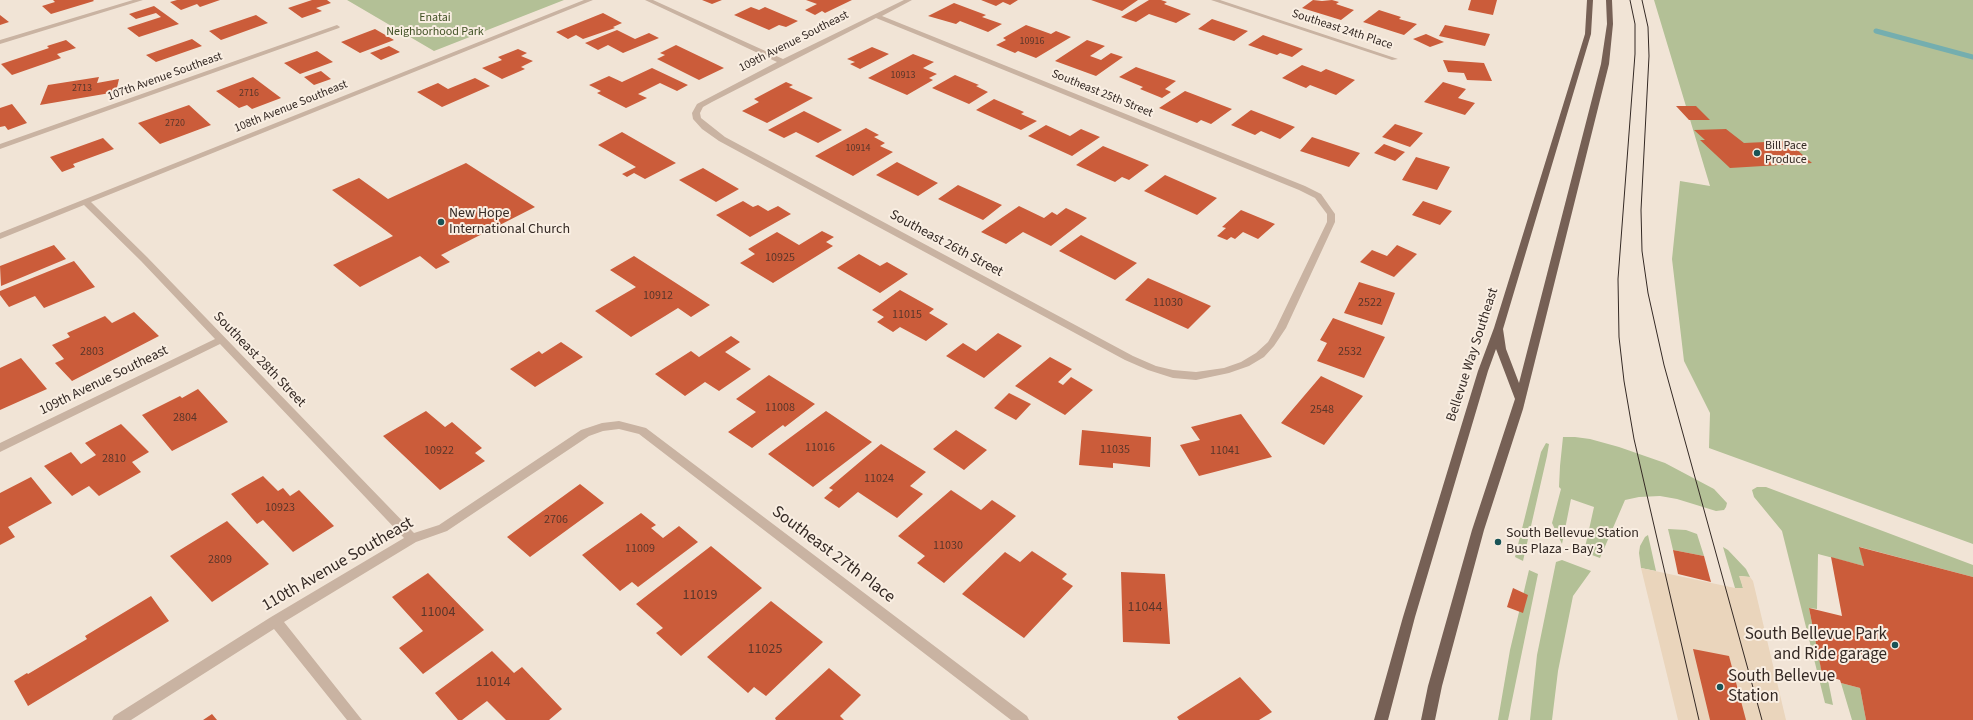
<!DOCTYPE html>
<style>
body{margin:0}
canvas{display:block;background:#f1e4d6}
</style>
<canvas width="1973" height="720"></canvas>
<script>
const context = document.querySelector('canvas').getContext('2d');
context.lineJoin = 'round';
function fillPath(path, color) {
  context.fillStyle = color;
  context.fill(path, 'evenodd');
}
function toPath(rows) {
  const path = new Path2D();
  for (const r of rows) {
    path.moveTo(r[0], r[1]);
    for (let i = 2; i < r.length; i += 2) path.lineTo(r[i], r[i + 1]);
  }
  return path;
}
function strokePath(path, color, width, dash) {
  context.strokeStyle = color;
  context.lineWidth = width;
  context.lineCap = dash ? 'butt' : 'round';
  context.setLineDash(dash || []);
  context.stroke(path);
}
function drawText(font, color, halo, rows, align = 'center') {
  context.font = font + ' "Source Sans 3",sans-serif';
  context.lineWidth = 4;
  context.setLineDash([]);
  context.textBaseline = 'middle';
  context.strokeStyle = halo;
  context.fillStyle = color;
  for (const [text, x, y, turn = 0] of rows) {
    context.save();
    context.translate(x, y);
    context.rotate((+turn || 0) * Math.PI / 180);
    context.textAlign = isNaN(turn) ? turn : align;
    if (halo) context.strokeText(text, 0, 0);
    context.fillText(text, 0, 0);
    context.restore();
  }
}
fillPath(toPath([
 [347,0,564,0,434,51],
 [1654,0,1973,0,1973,544,1709,448,1710,413,1684,361,1672,259,1680,181,1710,186],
 [1563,437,1575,437,1590,439,1619,447,1665,463,1714,489,1727,503,1726,507,1724,510,1716,511,1677,499,1660,496,1639,497,1625,500,1600,558,1584,552,1594,507,1571,499,1562,544,1552,523,1561,489,1559,487,1560,466],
 [1546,443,1549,444,1547,456,1523,561,1515,557,1541,452],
 [1757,487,1766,487,1973,565,1973,577,1860,547,1864,566,1818,554,1817,609,1809,608,1822,673,1827,675,1833,705,1825,703,1782,531,1754,497,1752,490],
 [1668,529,1686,530,1697,534,1704,556,1673,550],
 [1648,535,1656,571,1641,568,1639,553,1640,546,1645,537],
 [1723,547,1728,550,1746,569,1750,577,1740,576,1743,588,1735,588],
 [1562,560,1591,571,1573,596,1558,671,1552,720,1530,720,1537,655,1556,562],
 [1529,570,1538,574,1508,720,1498,720,1510,650],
 [1841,683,1860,688,1866,720,1852,720]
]), '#b3c096');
fillPath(toPath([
 [1641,568,1735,588,1743,588,1739,576,1750,577,1753,581,1786,720,1678,720]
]), '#ead5bc');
strokePath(toPath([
 [1876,31,1973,57]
]), '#74aeaf', 5);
fillPath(toPath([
 [53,0,93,0,94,1,51,14,42,6,55,2],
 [177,0,220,0,200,7,197,4,181,10,170,2],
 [312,0,327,0,331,3,316,8,322,11,302,18,288,8],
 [702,0,722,0,712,4],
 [806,0,852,0,825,13,822,11,815,15,805,10,817,4],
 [981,0,1018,0,1010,5,1003,2,996,6],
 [1091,0,1138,0,1122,11],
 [1149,0,1161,0,1167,2,1164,4,1191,14,1176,23,1149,14,1136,22,1121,17],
 [1313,0,1322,1,1332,0,1339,2,1336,4,1354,10,1341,20,1302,8],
 [1471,0,1497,0,1493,15,1468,10],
 [954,3,986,15,982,17,1002,24,988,32,960,21,956,24,928,16],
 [154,6,179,24,139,37,127,28,161,17,156,13,136,19,129,14],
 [751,7,759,10,765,7,798,21,786,27,779,25,769,30,734,15],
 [1379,10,1401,17,1399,19,1417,24,1404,35,1363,22],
 [603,13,622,23,613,27,615,28,583,39,576,35,568,39,556,32],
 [0,15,9,22,0,25],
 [256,15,268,23,221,40,209,31],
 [1212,19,1248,31,1234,41,1198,29],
 [1026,25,1051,34,1056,31,1071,37,1036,58,1018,51,1015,53,996,45,1006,40,1003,38],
 [1445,25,1490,34,1485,46,1439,36],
 [375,29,394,40,360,53,341,42],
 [617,30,635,39,649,33,659,38,623,53,608,45,598,50,585,43],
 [1426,34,1444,42,1430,47,1413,39],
 [1263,35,1303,49,1292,57,1280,53,1277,55,1248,45],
 [192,39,202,46,156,62,146,55],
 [66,40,76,48,57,54,61,58,12,75,1,64,49,48,47,46],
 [1087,40,1105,46,1090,56,1101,60,1111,53,1123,57,1096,76,1055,61],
 [676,45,724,68,699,80,657,59,665,55,660,53],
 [389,46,400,52,381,60,370,53],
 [872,47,889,54,860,69,850,64,855,62,847,59],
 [518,49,527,53,521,56,533,61,521,67,525,69,502,79,482,68,502,60,498,57],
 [317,51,333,62,300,74,284,63],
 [913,54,934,62,923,68,937,74,929,78,933,80,907,95,868,78],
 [1443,60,1484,63,1492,81,1467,80,1464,73,1448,72],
 [1302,65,1321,72,1326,69,1355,80,1336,95,1310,85,1306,88,1282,78],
 [1136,67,1176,81,1165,89,1171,92,1162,98,1140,89,1143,87,1119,77],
 [652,68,688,85,677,91,660,83,638,94,647,98,626,108,597,93,601,91,589,85,609,76,622,82],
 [321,71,331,79,314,85,304,77],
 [955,75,979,85,976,86,988,92,969,104,932,88],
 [99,77,97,83,119,79,116,92,40,105,48,85],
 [253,77,281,98,252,109,247,105,239,108,216,91],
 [475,78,490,86,442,107,417,92,438,83,448,89],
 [786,82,793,85,789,87,813,98,767,123,742,111,759,102,754,99],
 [1443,82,1466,89,1458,98,1475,103,1465,115,1424,102],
 [1185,91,1232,109,1211,124,1201,120,1197,123,1159,108],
 [994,99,1024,112,1021,114,1037,121,1021,130,976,110],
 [12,104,27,123,8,130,5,126,0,127,0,108],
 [189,105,211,125,160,144,138,123],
 [1676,106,1696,106,1710,120,1689,120],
 [1251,110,1295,127,1280,139,1261,131,1255,135,1231,125],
 [804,111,842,130,818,143,796,132,784,138,768,130],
 [1395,124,1423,133,1410,147,1382,137],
 [1046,125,1070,136,1081,129,1100,137,1072,156,1028,136],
 [866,128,879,135,874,137,885,143,880,146,893,152,853,176,815,156],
 [1726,129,1744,143,1787,141,1812,163,1730,168,1700,140,1705,140,1694,130],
 [622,132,676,163,645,179,634,173,627,177,622,174,636,167,598,145],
 [1312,137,1360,153,1349,167,1300,151],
 [103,138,114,149,73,164,75,167,62,172,50,157],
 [1384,144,1405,152,1395,161,1374,153],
 [1103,146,1149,165,1129,180,1122,177,1115,182,1076,165],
 [1416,157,1450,167,1437,190,1402,180],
 [897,162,938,183,918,196,876,175],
 [466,163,535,207,441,255,450,262,436,269,420,256,360,287,333,265,393,236,332,190,359,178,388,199],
 [703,168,739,189,716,202,679,180],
 [1165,175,1217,198,1197,215,1144,191],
 [958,185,1002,205,983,220,938,199],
 [743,201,753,207,758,205,768,211,778,206,791,214,750,237,716,215],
 [1423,201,1452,211,1440,225,1412,215],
 [1019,206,1044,218,1052,212,1057,215,1066,208,1087,218,1051,246,1023,232,1006,244,981,232],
 [1241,210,1275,224,1258,239,1243,232,1235,239,1231,237,1227,240,1217,236,1226,228,1222,227],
 [822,231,834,237,826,242,833,246,773,283,740,263,755,254,748,249,777,232,799,245],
 [1081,235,1137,263,1115,280,1059,251],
 [54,245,66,259,1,286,0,266],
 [1397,245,1417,254,1394,277,1360,262,1372,250,1387,256],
 [859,254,880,266,887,262,908,274,880,293,837,268],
 [634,256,710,305,691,317,678,308,631,337,595,311,636,287,610,270],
 [74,261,95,287,44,308,35,296,9,307,0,295,0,291],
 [1148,278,1211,306,1188,329,1125,300],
 [1359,282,1395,293,1382,325,1344,313],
 [900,290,934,309,929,313,948,324,926,341,900,327,893,332,877,322,884,317,872,310],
 [134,312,159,336,72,381,55,363,64,359,52,345,70,337,67,333,105,316,112,323],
 [1333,318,1385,337,1364,378,1317,361,1327,343,1320,340],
 [998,333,1022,346,984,378,946,356,963,343,976,351],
 [731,336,740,342,725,352,751,369,719,391,705,382,685,396,655,374,691,351,699,357],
 [561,342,583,357,535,387,510,369,539,351,542,354],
 [1050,357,1072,369,1058,382,1063,385,1071,377,1093,390,1065,415,1015,386],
 [21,358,47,389,0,410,0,368],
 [769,375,815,404,785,427,783,425,752,448,728,432,756,412,736,399],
 [1321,376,1363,396,1324,445,1281,423],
 [198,389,228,422,172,451,142,415,180,396,182,398],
 [1009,393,1031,404,1016,420,994,408],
 [426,411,445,427,452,422,482,448,475,453,485,461,440,490,383,436],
 [826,411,872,442,813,487,768,454],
 [1241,414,1272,457,1199,476,1180,445,1200,440,1191,427],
 [121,424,149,452,132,462,141,472,99,496,89,486,72,496,44,466,71,452,81,464,96,455,85,443],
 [956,430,987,450,964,470,933,449],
 [1082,430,1151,437,1150,467,1113,463,1113,468,1079,465],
 [881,444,926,472,910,486,923,494,897,518,858,492,839,508,824,498,833,490,829,488],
 [263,476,278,491,283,488,290,496,299,490,334,526,293,552,263,520,257,524,231,494],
 [31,477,52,503,8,527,15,537,0,545,0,493],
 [580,484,604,503,530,557,507,537],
 [951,490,981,510,992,500,1016,516,944,583,917,563,925,556,898,536],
 [641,513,656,525,651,528,663,538,679,526,698,542,638,587,632,582,620,591,582,555],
 [227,521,269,564,212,602,170,556],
 [711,546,762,588,681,656,656,633,663,628,636,604],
 [1859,547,1973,577,1973,720,1866,720,1860,688,1841,683,1840,680,1822,674,1809,608,1842,616,1831,557,1864,566],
 [1673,550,1704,556,1711,582,1678,574],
 [1032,551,1067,574,1062,579,1073,586,1024,638,962,594,1005,552,1020,562],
 [1121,572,1165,574,1170,644,1123,642],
 [428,573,484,630,423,674,399,648,423,631,392,597],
 [1513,588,1528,595,1523,613,1507,607],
 [151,596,169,621,28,706,14,681,27,673,28,674,87,639,85,636],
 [771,601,823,642,766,696,754,687,748,693,707,657],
 [1693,649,1729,656,1746,720,1710,720],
 [492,651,514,673,522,667,562,709,549,720,506,720,487,701,462,720,458,720,435,693],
 [829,668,861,695,840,716,844,720,776,720,775,718],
 [1240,677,1272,712,1259,720,1179,720,1177,717],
 [212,714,217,720,203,720]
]), '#cb5c3a');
fillPath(toPath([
 [133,0,143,0,0,44,0,40,133,0],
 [584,0,593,0,91,202,147,257,414,533,439,525,581,430,602,423,619,421,646,428,1027,716,1029,720,1011,720,639,434,619,429,603,431,589,436,447,531,416,542,284,622,362,720,347,720,274,629,131,720,112,720,114,716,271,617,404,538,220,344,0,452,0,443,215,339,141,261,84,205,0,239,0,233,584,0],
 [645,0,653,0,783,59,904,0,912,0,882,16,1305,186,1321,194,1335,214,1335,222,1286,328,1274,346,1264,357,1249,366,1229,373,1196,380,1173,378,1148,370,1125,360,719,141,702,129,693,119,692,113,697,104,777,62,645,0],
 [876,18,1299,190,1315,198,1327,214,1327,222,1276,328,1268,342,1256,353,1241,362,1224,368,1196,372,1173,370,1156,366,1133,356,725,137,701,118,700,113,703,107,712,102,876,18],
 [1211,0,1220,0,1398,59,1392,60,1211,0],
 [337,25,340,27,339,28,0,149,0,144,337,25]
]), '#c9b3a2');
fillPath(toPath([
 [1587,0,1593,0,1591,34,1503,329,1506,349,1519,383,1601,64,1607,24,1606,0,1612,0,1613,24,1609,64,1523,409,1484,530,1442,686,1435,720,1421,720,1428,686,1472,530,1515,399,1496,349,1488,371,1415,617,1388,720,1374,720,1403,617,1478,371,1494,328,1577,60,1585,34,1587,0]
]), '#766055');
strokePath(toPath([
 [1630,0,1635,24,1635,54,1618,279,1619,337,1624,381,1634,439,1699,720],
 [1642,0,1648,27,1649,56,1641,210,1642,251,1648,293,1664,365,1762,720]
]), '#342924', 1);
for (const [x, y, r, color] of [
 [1757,153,4,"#195356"],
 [441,222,4,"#195356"],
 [1498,542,4,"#195356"],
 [1895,645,4,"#195356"],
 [1720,687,4,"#195356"]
]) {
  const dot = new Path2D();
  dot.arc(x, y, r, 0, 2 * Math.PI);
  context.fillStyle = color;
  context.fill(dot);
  strokePath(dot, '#f9eee2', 1.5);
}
drawText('10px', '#5a362a', null, [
 ["10916",1032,42],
 ["10913",903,76],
 ["2713",82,89],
 ["2716",249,94],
 ["2720",175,124],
 ["10914",858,149]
]);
drawText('12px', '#435327', '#f9eee2', [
 ["Enatai",435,18],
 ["Neighborhood Park",435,32]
]);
drawText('12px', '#342924', '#f9eee2', [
 ["Southeast 24th Place",1342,30,18],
 ["109th Avenue Southeast",794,42,-27],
 ["107th Avenue Southeast",165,77,-20],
 ["Southeast 25th Street",1102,94,22],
 ["108th Avenue Southeast",291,107,-22]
]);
drawText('12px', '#342924', '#f9eee2', [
 ["Bill Pace",1765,146],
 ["Produce",1765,160]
], 'left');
drawText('12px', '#5a362a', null, [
 ["10925",780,258],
 ["10912",658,296],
 ["11030",1168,303],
 ["2522",1370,303],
 ["11015",907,315],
 ["2803",92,352],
 ["2532",1350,352],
 ["11008",780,408],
 ["2548",1322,410],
 ["2804",185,418],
 ["11016",820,448],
 ["11035",1115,450],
 ["10922",439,451],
 ["11041",1225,451],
 ["2810",114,459],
 ["11024",879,479],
 ["10923",280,508],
 ["2706",556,520],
 ["11030",948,546],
 ["11009",640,549],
 ["2809",220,560]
]);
drawText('14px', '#342924', '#f9eee2', [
 ["New Hope",449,214],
 ["International Church",449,230],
 ["South Bellevue Station",1506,534],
 ["Bus Plaza - Bay 3",1506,550]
], 'left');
drawText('14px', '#342924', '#f9eee2', [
 ["Southeast 26th Street",946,244,28],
 ["Bellevue Way Southeast",1473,355,-72],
 ["Southeast 28th Street",259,360,46],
 ["109th Avenue Southeast",104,381,-26]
]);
drawText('14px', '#5a362a', null, [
 ["11019",700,596],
 ["11044",1145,608],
 ["11004",438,613],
 ["11025",765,650],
 ["11014",493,683]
]);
drawText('17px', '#342924', '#f9eee2', [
 ["Southeast 27th Place",833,555,37],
 ["110th Avenue Southeast",338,565,-30]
]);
drawText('17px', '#342924', '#f9eee2', [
 ["South Bellevue Park",1887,635],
 ["and Ride garage",1887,655],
 ["South Bellevue",1728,677,"left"],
 ["Station",1728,697,"left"]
], 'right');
</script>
